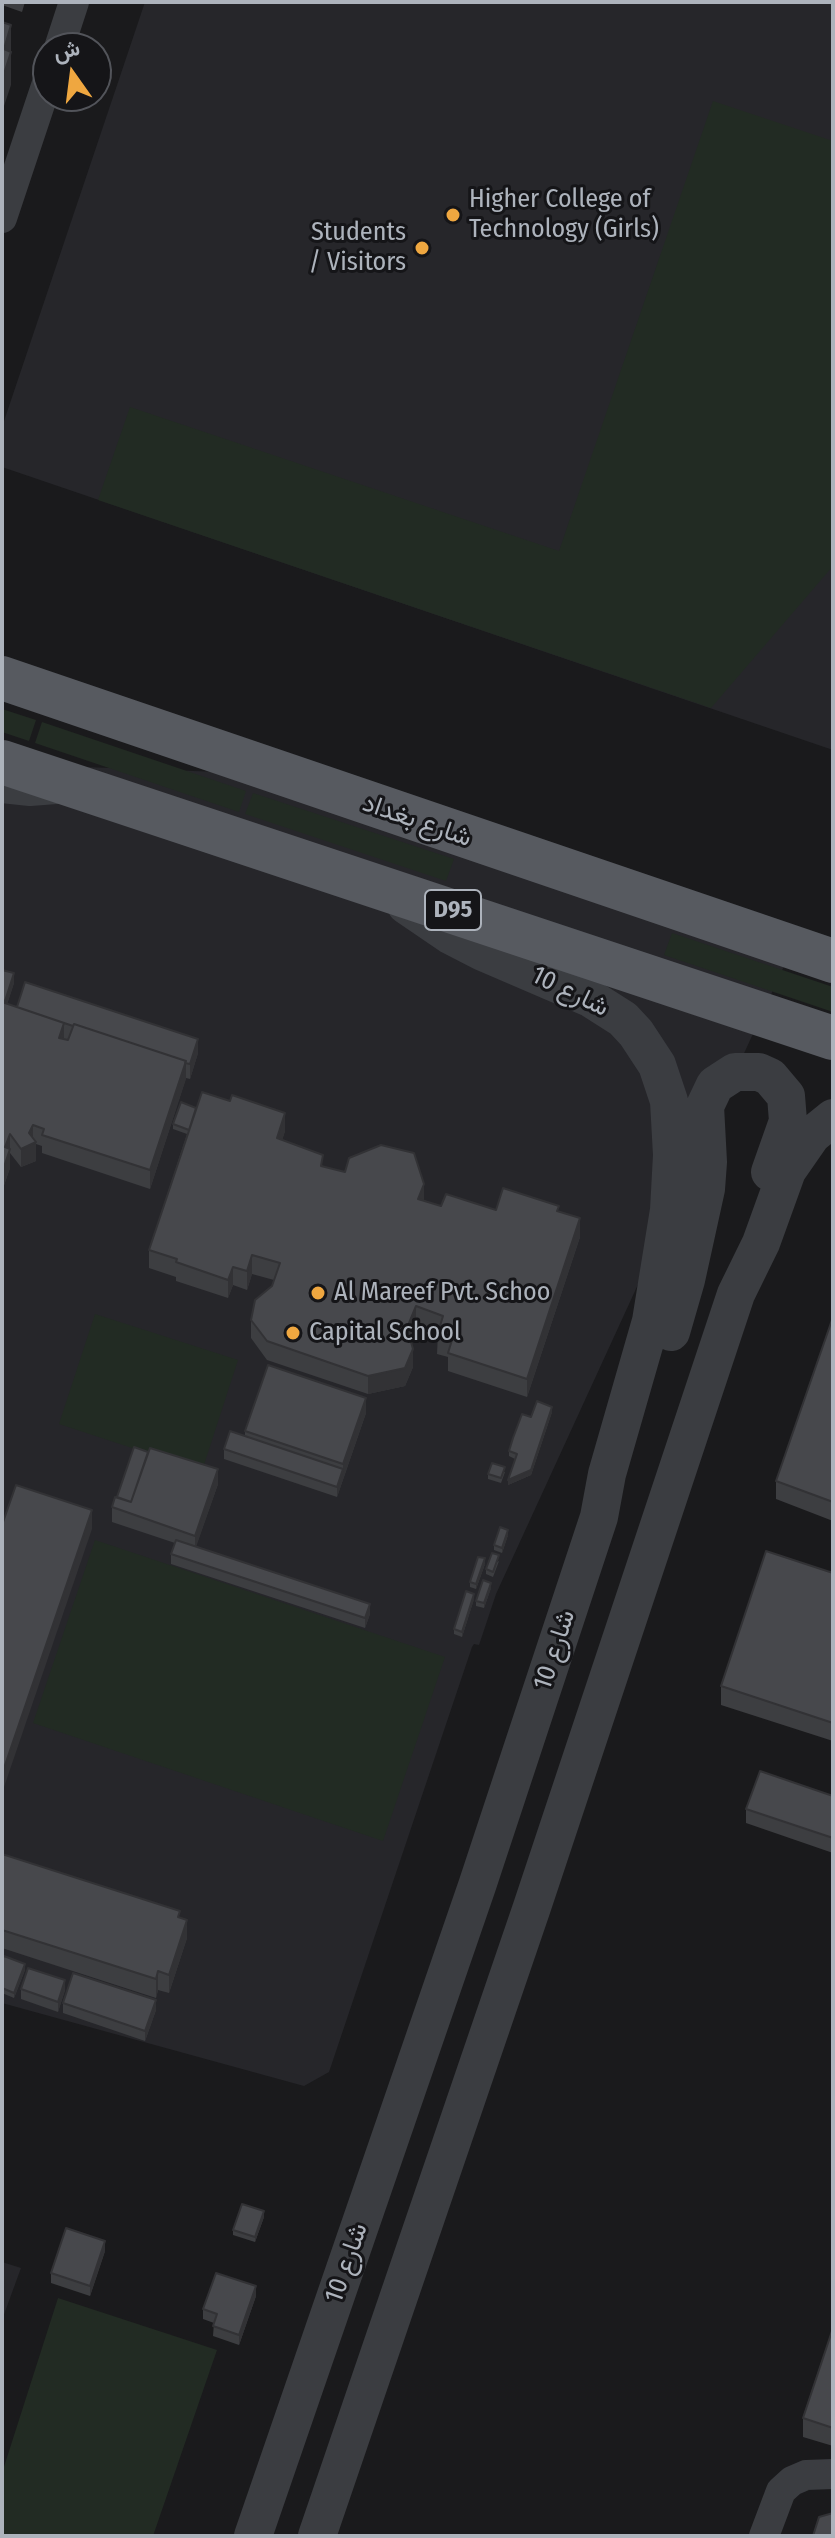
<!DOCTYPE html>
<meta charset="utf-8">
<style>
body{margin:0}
#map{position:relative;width:835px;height:2538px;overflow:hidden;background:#1a1a1c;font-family:"Fira Sans Condensed",Vazirmatn,sans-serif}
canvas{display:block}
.frame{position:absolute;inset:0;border:4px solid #adb3bc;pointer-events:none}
.north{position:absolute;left:32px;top:32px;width:80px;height:80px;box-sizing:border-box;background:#151518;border:2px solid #52545a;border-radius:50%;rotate:346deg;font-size:22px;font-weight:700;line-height:32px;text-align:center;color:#adb3bc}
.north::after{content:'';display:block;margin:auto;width:28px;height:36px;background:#efa740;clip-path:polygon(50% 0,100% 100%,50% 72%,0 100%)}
</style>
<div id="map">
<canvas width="835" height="2538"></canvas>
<div class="frame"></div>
<div class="north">ش</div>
</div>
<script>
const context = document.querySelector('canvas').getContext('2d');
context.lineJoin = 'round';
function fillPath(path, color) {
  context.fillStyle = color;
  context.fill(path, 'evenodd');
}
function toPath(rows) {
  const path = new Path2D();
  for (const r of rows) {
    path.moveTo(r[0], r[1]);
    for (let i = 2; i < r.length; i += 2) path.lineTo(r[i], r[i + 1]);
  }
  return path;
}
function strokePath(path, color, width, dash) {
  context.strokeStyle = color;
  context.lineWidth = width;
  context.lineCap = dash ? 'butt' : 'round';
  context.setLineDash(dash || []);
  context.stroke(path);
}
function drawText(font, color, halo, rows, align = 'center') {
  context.font = font + ' "Fira Sans Condensed",Vazirmatn,sans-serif';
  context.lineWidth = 6;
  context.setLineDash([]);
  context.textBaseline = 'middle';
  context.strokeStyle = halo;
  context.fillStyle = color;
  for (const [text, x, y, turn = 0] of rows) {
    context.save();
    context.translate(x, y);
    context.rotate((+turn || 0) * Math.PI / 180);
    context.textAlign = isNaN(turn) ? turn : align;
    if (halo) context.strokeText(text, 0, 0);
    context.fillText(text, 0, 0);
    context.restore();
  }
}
fillPath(toPath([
 [145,2,833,2,833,750,2,467,2,427],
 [2,764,303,775,796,940,496,1594,479,1645,474,1644,472,1647,329,2072,304,2086,2,2003],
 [2,2262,21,2268,2,2320]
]), '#26262a');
fillPath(toPath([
 [713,101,833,141,833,566,711,708,98,500,130,407,559,551],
 [2,709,36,720,29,741,2,732],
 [42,722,246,791,239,812,35,743],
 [253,793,454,859,446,881,245,814],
 [672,933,833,987,833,1012,664,955],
 [95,1314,238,1360,202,1471,59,1424],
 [95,1540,445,1657,383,1841,33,1723],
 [58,2298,217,2350,153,2536,2,2536,2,2473]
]), '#222b23');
strokePath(toPath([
 [59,48,74,2],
 [2,218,48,80],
 [2,788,30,791,56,789],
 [764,2536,781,2491,792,2481,806,2475,833,2474]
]), '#3b3d41', 30);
strokePath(toPath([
 [671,1332,686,1280,706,1189,708,1162,705,1106,715,1085,735,1072,759,1072,770,1077,786,1096,788,1121,770,1172],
 [253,2536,477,1886,599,1517,607,1474,651,1321,669,1210,672,1155,669,1101,657,1065,636,1033,623,1019,590,998,483,952,450,935,406,905],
 [317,2536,532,1907,736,1294,761,1243,787,1171,812,1135,833,1118]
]), '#3b3d41', 38);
strokePath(toPath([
 [2,678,833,961],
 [2,762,833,1038]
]), '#575a60', 44);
fillPath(toPath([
 [2,2,25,2,22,12,2,5],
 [2,970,14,983,7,1004,198,1053,190,1079,186,1078,150,1189,42,1153,42,1146,36,1144,36,1161,21,1167,10,1153,10,1168,2,1191],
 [196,1108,285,1131,282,1140,323,1166,441,1206,496,1210,559,1212,580,1237,527,1397,448,1371,448,1357,437,1354,438,1333,416,1324,410,1339,413,1367,405,1386,368,1394,267,1360,251,1338,251,1320,272,1286,274,1280,252,1274,247,1290,233,1285,228,1298,176,1281,176,1277,149,1268,149,1250,187,1134,173,1129,173,1124],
 [833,1317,833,1521,776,1499,776,1481],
 [552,1412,531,1475,508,1485,515,1459,509,1456,509,1451,531,1417],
 [366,1413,337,1497,224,1459,224,1449,245,1436,245,1431],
 [505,1472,501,1483,488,1479,488,1474],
 [218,1484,196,1546,370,1614,365,1628,171,1564,171,1554,175,1543,112,1522,112,1507],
 [508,1535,502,1553,494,1550,494,1545],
 [499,1561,493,1577,486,1574,486,1569],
 [485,1564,476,1589,470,1587,470,1582],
 [833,1573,833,1741,721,1705,721,1686],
 [491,1588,484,1608,476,1606,476,1601],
 [474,1599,462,1637,454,1634,454,1629],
 [833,1796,833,1853,746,1823,746,1809],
 [2,1854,180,1917,187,1938,169,1993,158,1990,156,1998,2,1948],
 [2,1959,25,1970,14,1998,2,1993],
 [21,1989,65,1990,58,2012,21,1999],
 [63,2003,156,2010,145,2041,63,2013],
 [264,2217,255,2242,233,2235,233,2230],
 [105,2251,90,2296,51,2283,51,2273],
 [256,2296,239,2345,213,2336,214,2323,203,2319,203,2309],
 [833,2328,833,2446,803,2437,803,2418]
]), '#3d3e41');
fillPath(toPath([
 [11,25,11,85,2,112,2,80,4,49],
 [14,973,14,983,5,1011,5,1001],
 [64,1023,64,1042,59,1038],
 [198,1039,198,1053,190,1079,190,1064],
 [186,1061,186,1079,150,1189,150,1170],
 [285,1113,285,1131,277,1156,277,1138],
 [33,1125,33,1144,36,1142,36,1161,21,1167,21,1149],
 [10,1134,10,1168,2,1191,2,1173,5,1147],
 [424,1184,424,1202,418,1199],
 [580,1218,580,1237,527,1397,527,1379],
 [252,1255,252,1274,247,1290,247,1271],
 [233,1267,233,1285,228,1298,228,1280],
 [416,1306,416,1324,407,1347,407,1328],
 [413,1349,413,1367,405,1386,368,1394,368,1376],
 [366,1398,366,1413,337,1497,337,1487,343,1469,343,1464],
 [552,1407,552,1412,531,1475,508,1485,508,1480],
 [218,1469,218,1484,195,1550,195,1536],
 [92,1510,92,1529,2,1793,2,1774],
 [508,1530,508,1535,502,1553,502,1548],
 [485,1558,485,1564,476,1589,476,1584],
 [491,1583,491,1588,484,1608,484,1603],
 [474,1594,474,1599,462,1637,462,1632],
 [370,1604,370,1614,365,1628,365,1618],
 [187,1920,187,1938,169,1993,169,1975],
 [25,1964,25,1970,14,1998,14,1993],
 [158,1971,158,1990,156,1998,156,1979],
 [65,1980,65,1990,58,2012,58,2002],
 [156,2000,156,2010,145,2041,145,2031],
 [264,2211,264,2217,255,2242,255,2237],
 [105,2241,105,2251,90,2296,90,2286],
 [256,2286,256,2296,239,2345,239,2335]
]), '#323235');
const building = toPath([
 [2,22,11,25,4,49,11,52,2,80,2,22],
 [2,970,14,973,5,1001,2,1000,2,970],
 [25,982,198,1039,190,1064,185,1063,186,1061,74,1024,73,1026,17,1007,25,982],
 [2,1002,64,1023,59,1038,68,1040,74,1024,186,1061,150,1170,42,1135,44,1129,33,1125,29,1133,36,1142,21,1149,10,1134,5,1147,10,1149,2,1173,2,1002],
 [202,1092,230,1101,232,1095,285,1113,277,1138,323,1155,321,1166,345,1172,349,1158,381,1145,414,1153,424,1184,418,1199,441,1206,446,1194,496,1210,503,1188,559,1206,557,1211,580,1218,527,1379,448,1353,452,1340,437,1336,443,1316,416,1306,407,1328,413,1349,405,1368,368,1376,267,1341,251,1320,255,1300,272,1286,280,1263,252,1255,247,1271,233,1267,228,1280,176,1262,177,1259,149,1250,202,1092],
 [181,1102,196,1108,189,1130,173,1124,181,1102],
 [833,1317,833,1502,776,1481,833,1317],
 [268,1365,366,1398,343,1464,245,1431,268,1365],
 [537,1401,552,1407,531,1470,508,1480,517,1454,509,1451,513,1438,522,1414,531,1417,537,1401],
 [230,1431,343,1469,337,1487,224,1449,230,1431],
 [134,1447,148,1452,131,1502,117,1497,134,1447],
 [150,1448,218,1469,195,1536,112,1507,115,1497,131,1502,150,1448],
 [492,1463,505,1467,501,1478,488,1474,492,1463],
 [16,1485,92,1510,2,1774,2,1525,16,1485],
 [500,1527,508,1530,502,1548,494,1545,500,1527],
 [176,1540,370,1604,365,1618,171,1554,176,1540],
 [766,1551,833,1573,833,1723,721,1686,766,1551],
 [492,1553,499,1555,493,1572,486,1569,492,1553],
 [478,1557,485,1558,476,1584,470,1582,478,1557],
 [483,1580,491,1583,484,1603,476,1601,483,1580],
 [466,1591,474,1594,462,1632,454,1629,466,1591],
 [760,1771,833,1796,833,1838,746,1809,760,1771],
 [2,1854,180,1911,178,1917,187,1920,169,1975,158,1971,156,1979,2,1930,2,1854],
 [4,1956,25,1964,14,1993,2,1988,2,1959,4,1956],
 [28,1968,65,1980,58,2002,21,1989,28,1968],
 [73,1973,156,2000,145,2031,63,2003,73,1973],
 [242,2204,264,2211,255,2237,233,2230,242,2204],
 [66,2228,105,2241,90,2286,51,2273,66,2228],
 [216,2273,256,2286,239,2335,213,2326,217,2314,203,2309,216,2273],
 [833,2328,833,2428,803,2418,833,2328],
 [833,2513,833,2536,813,2536,819,2517,833,2513]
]);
fillPath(building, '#47484c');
strokePath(building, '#323235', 2);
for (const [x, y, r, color] of [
 [453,215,8,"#efa740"],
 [422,248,8,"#efa740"],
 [318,1293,8,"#efa740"],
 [293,1333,8,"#efa740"]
]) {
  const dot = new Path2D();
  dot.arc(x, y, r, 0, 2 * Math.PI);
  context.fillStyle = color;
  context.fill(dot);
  strokePath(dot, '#151518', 3);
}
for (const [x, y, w] of [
 [453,910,56]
]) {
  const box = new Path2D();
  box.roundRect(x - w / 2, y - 20, w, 40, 6);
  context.fillStyle = '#151518';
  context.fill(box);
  strokePath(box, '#adb3bc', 2);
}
drawText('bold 24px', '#adb3bc', null, [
 ["D95",453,910]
]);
drawText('26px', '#adb3bc', '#151518', [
 ["Higher College of",469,200],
 ["Technology (Girls)",469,230],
 ["Students",406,233,"right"],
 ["/ Visitors",406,263,"right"],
 ["Al Mareef Pvt. Schoo",334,1293],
 ["Capital School",309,1333]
], 'left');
drawText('26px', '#adb3bc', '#151518', [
 ["شارع بغداد",417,821,19],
 ["شارع 10",570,992,26],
 ["شارع 10",555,1650,-72],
 ["شارع 10",347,2263,-71]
]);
</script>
